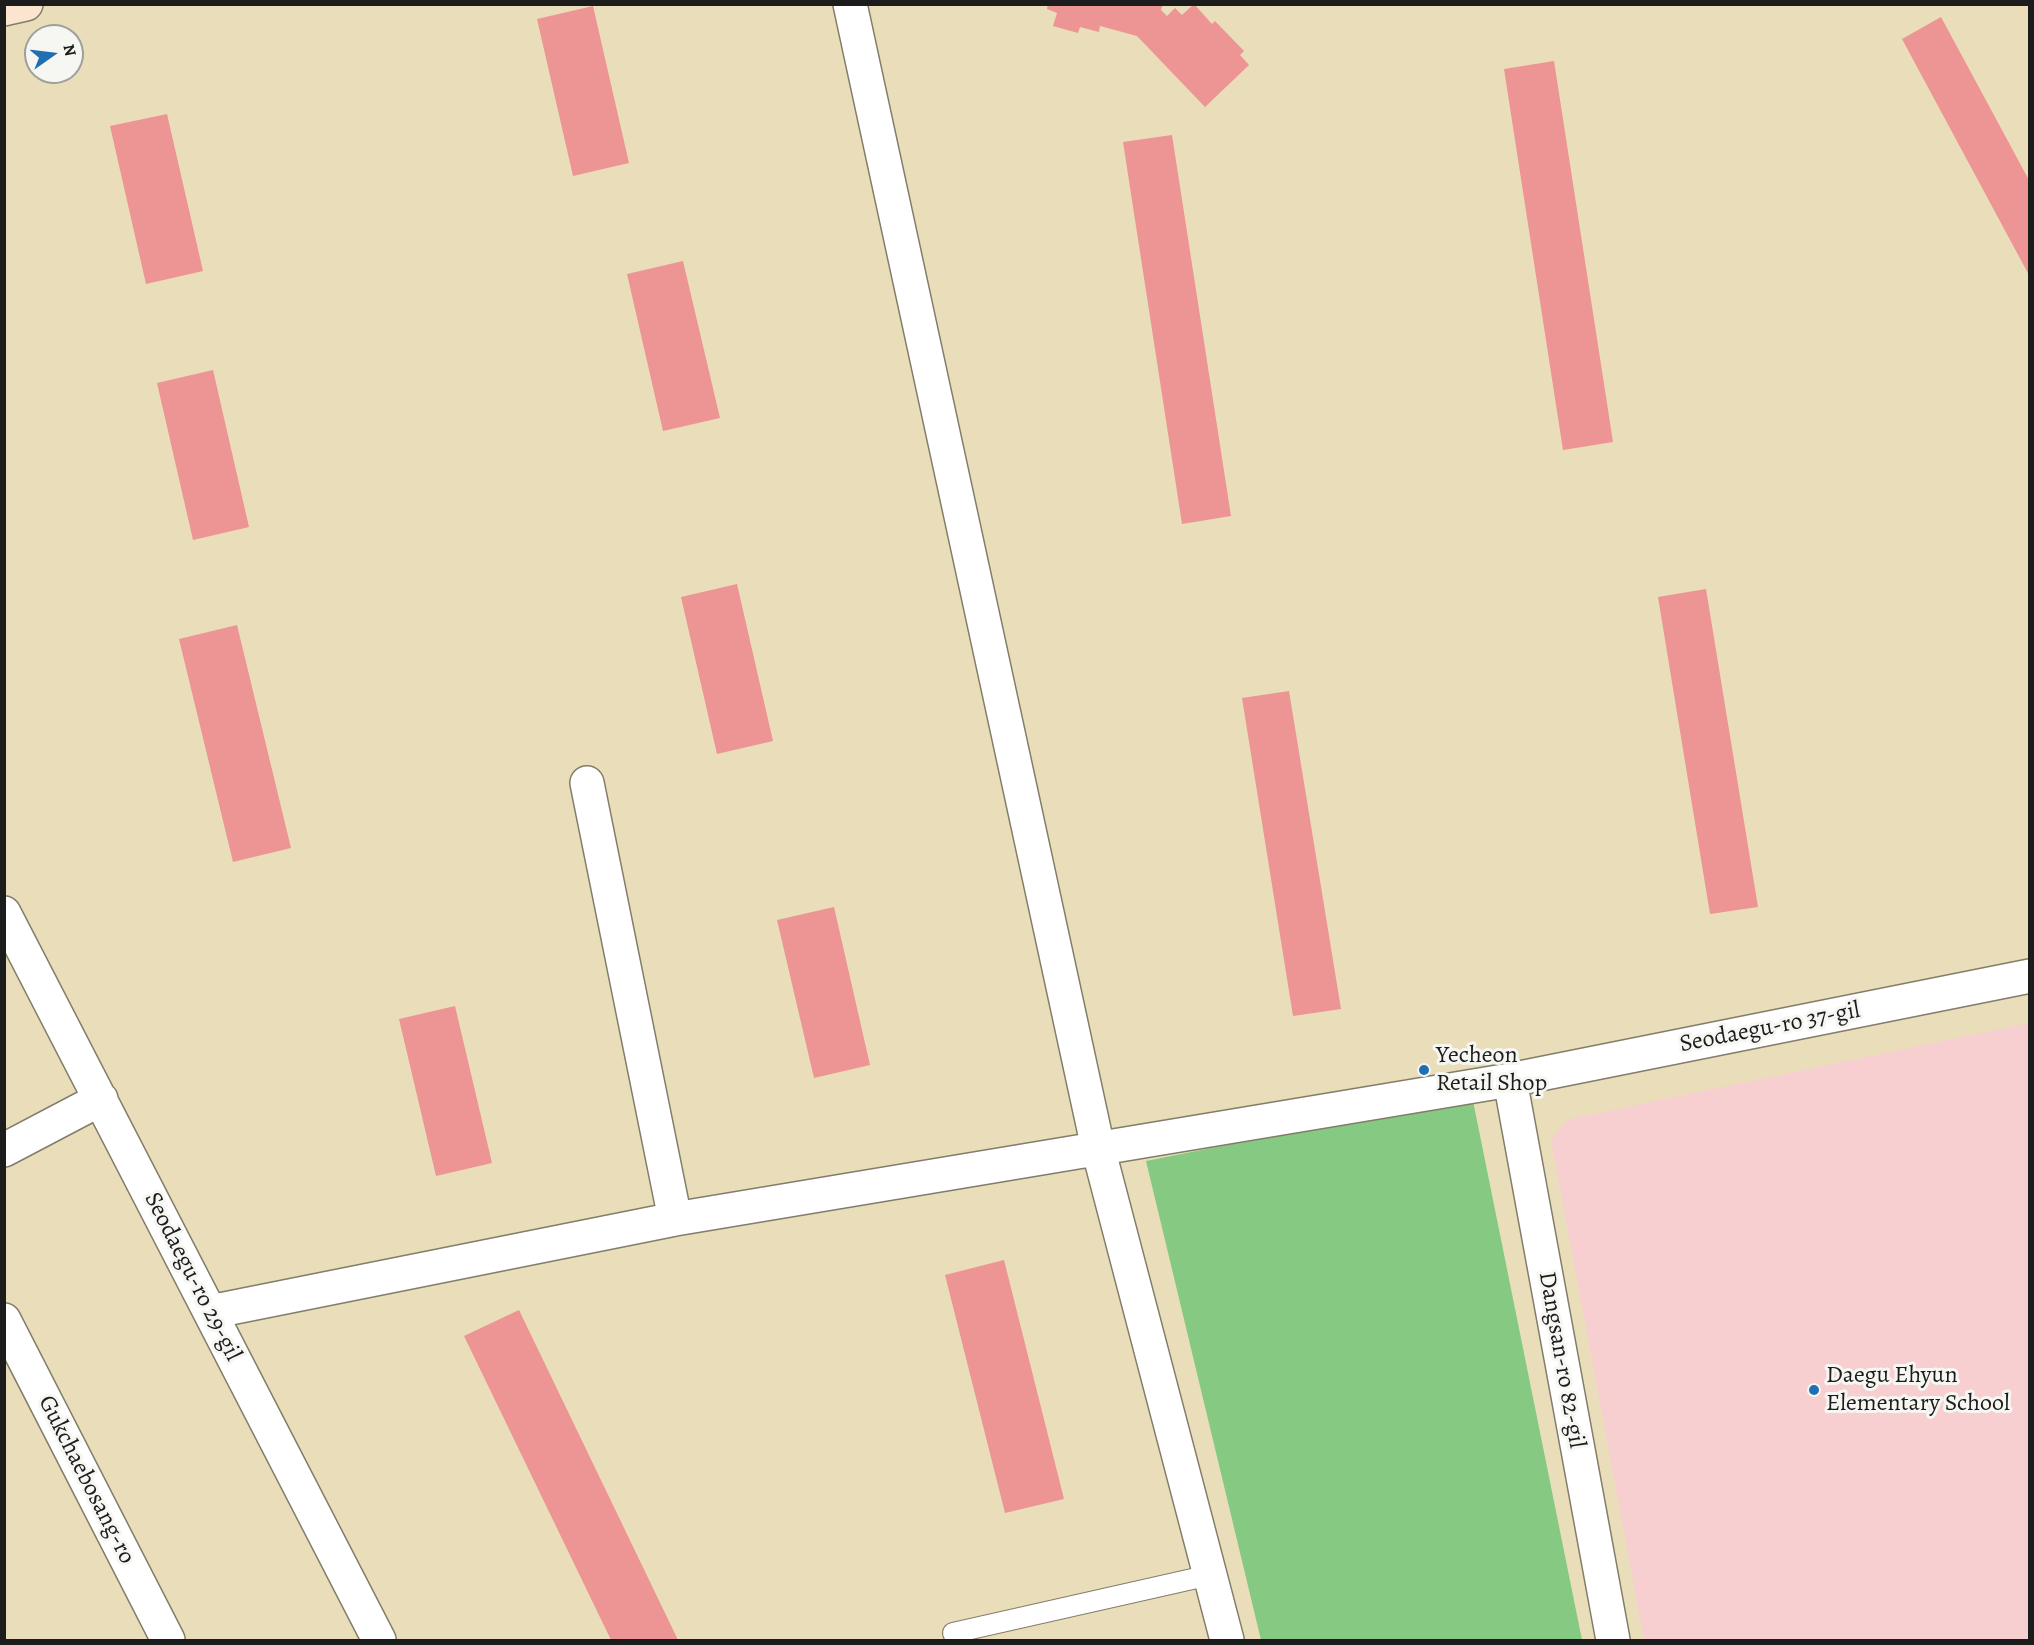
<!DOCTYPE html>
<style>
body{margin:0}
#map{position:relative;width:2034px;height:1645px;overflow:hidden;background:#e9deb9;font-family:Alegreya,serif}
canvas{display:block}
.frame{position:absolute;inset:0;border:6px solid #1c1c1c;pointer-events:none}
.north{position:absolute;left:24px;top:24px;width:60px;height:60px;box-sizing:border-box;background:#f6f6f2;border:2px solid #9f9f9c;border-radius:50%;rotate:76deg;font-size:16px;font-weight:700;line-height:24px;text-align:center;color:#1c1c1c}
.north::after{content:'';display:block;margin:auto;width:21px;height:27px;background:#1f6fb2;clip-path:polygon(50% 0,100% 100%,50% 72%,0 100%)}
</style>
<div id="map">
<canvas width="2034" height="1645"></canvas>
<div class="frame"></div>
<div class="north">N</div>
</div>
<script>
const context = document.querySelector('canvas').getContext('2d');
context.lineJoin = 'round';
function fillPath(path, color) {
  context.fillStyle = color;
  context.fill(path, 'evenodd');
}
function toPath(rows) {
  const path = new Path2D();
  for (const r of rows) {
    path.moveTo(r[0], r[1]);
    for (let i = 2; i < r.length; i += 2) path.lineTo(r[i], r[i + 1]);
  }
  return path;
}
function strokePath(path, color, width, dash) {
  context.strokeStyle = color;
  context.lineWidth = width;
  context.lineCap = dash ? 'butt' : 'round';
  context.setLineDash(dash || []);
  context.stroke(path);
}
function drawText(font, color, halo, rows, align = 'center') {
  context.font = font + ' Alegreya,serif';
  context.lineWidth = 6;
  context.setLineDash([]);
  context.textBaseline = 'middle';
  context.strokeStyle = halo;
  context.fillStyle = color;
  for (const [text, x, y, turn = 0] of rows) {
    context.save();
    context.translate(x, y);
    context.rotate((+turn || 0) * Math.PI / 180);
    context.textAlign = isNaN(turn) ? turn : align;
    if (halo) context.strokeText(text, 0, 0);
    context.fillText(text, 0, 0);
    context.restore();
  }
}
fillPath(toPath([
 [2029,1023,2029,1640,1644,1640,1551,1140,1569,1119]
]), '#f7cfd0');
fillPath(toPath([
 [1472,1096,1582,1640,1261,1640,1146,1161]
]), '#85c983');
fillPath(toPath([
 [1048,4,1163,4,1161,10,1167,16,1175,8,1182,15,1194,4,1212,24,1215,21,1244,51,1240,55,1249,65,1205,107,1137,36,1100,26,1099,32,1080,27,1078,33,1053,26,1057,13,1047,9],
 [593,6,629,163,573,176,537,19],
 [1941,17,2030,182,2030,277,1902,39],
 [1554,61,1613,442,1563,450,1504,69],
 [167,114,203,271,146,284,110,126],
 [1172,135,1231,516,1182,524,1123,142],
 [683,261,720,418,663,431,627,274],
 [213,370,249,527,193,540,157,383],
 [737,584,773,741,717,754,681,597],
 [1706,589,1758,907,1710,914,1658,597],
 [237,625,291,848,233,862,179,639],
 [1289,691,1341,1009,1293,1016,1242,698],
 [834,907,870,1065,814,1078,777,920],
 [455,1006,492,1163,436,1176,399,1019],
 [1004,1260,1064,1499,1005,1513,945,1275],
 [519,1310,678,1640,611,1640,464,1336]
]), '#ed9494');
const lane = toPath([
 [953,1633,1210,1575]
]);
const street = toPath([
 [850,4,1098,1148,1227,1640],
 [587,783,675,1219],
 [4,913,379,1640],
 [1510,1080,1613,1640],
 [4,1150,101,1099],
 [210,1312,675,1219,1510,1080,2030,976],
 [4,1320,168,1640]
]);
const secondary = toPath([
 [4,9,26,4]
]);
strokePath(lane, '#827d6a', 22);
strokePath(street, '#827d6a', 36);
strokePath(secondary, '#827d6a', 36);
strokePath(lane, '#fff', 20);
strokePath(street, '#fff', 33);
strokePath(secondary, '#fbe5cf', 33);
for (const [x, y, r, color] of [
 [1424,1070,6,"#1f6fb2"],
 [1814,1390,6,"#1f6fb2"]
]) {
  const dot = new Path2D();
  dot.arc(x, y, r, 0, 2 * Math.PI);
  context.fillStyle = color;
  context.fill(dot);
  strokePath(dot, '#f6f6f2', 2);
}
drawText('24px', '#1c1c1c', '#f6f6f2', [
 ["Seodaegu-ro 37-gil",1770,1028,-11],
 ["Seodaegu-ro 29-gil",192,1277,63],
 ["Dangsan-ro 82-gil",1561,1360,80],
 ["Gukchaebosang-ro",86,1480,63]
]);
drawText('24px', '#1c1c1c', '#f6f6f2', [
 ["Yecheon",1436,1056],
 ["Retail Shop",1436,1084],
 ["Daegu Ehyun",1826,1376],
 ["Elementary School",1826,1404]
], 'left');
</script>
